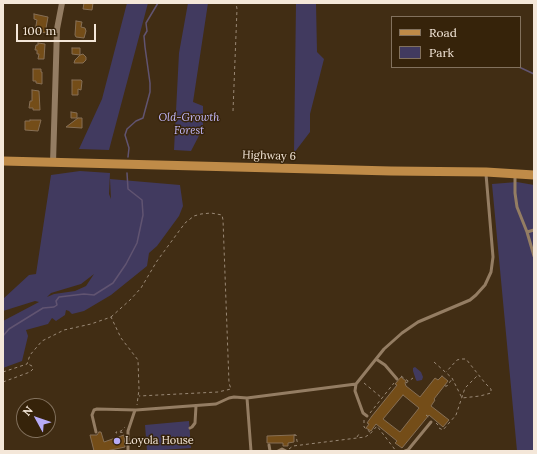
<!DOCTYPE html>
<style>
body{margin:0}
#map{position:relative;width:537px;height:454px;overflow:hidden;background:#412d14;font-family:Lora,serif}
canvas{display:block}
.frame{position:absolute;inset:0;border:4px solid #f4e7d9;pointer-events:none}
.legend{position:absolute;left:391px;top:16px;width:130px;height:52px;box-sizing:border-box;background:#36230a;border:1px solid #82715d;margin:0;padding:5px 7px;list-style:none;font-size:12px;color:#f4e7d9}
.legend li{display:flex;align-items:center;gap:8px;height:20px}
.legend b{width:20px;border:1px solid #82715d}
.north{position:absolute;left:16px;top:398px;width:40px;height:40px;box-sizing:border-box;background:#36230a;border:1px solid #82715d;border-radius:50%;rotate:310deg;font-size:11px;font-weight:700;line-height:16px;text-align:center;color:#f4e7d9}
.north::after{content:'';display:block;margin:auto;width:14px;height:18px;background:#b7abf7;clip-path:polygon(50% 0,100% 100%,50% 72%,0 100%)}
.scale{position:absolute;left:16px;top:24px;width:80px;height:18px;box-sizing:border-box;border:2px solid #f4e7d9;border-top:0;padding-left:5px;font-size:12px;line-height:14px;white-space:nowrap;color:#f4e7d9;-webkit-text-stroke:3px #36230a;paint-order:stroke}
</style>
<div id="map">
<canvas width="537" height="454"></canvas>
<div class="frame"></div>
<ul class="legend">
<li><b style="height:5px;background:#bf8b48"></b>Road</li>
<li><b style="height:11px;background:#413a5f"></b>Park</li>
</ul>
<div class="north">N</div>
<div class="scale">100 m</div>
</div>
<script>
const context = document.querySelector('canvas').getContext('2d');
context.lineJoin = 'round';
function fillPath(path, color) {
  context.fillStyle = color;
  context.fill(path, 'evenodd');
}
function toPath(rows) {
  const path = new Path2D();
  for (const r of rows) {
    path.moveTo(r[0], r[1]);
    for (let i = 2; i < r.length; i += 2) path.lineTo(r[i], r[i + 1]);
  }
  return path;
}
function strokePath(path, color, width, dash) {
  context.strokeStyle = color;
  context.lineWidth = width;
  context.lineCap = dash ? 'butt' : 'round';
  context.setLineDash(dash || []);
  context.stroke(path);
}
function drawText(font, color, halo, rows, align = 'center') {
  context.font = font + ' Lora,serif';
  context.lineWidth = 3;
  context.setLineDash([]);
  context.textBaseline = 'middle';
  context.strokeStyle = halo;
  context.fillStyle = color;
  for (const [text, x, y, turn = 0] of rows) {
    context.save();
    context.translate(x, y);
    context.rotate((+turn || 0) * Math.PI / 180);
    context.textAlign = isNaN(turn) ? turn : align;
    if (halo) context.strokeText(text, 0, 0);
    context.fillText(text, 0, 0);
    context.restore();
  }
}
fillPath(toPath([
 [127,3,148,3,109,150,79,149,102,99],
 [188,3,208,3,193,102,203,106,203,128,191,151,174,150,179,53],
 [296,3,316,3,317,52,324,59,310,114,310,132,294,153],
 [80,171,110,173,109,194,111,199,110,179,180,185,183,206,179,216,157,246,149,253,147,266,111,295,84,311,72,314,69,311,66,310,65,315,56,321,52,318,48,324,26,330,28,336,22,361,3,368,3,321,39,302,35,301,3,311,3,299,29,275,36,274,51,175],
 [94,274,86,286,75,291,54,294,47,297,51,293,81,284],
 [517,182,534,185,534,451,517,451,492,184],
 [415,367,421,372,423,377,422,380,417,381,416,380,413,371,413,368],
 [189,421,191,448,147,451,145,425]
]), '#413a5f');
strokePath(toPath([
 [519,67,534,74],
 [128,157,129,148,125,135,127,129,136,121,143,118,150,92,150,83,145,47,144,36,147,31,146,23,158,3],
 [3,336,9,329,43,308,54,307,57,305,56,301,59,297,84,294,94,295,113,283,126,264,137,243,143,215,142,200,128,189,127,173]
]), '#615471', 1.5);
const building = toPath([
 [84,3,93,3,92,10,83,9,84,3],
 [34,14,48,17,46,28,47,28,46,33,35,31,37,20,34,19,34,14],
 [76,21,82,22,81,27,85,28,86,31,84,38,76,37,75,35,76,21],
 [38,43,45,44,44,59,38,59,39,54,37,54,37,50,35,50,36,45,38,45,38,43],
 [72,48,80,48,80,55,83,54,86,57,86,60,83,63,74,63,75,60,80,55,72,54,72,48],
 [33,69,41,69,41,72,42,72,42,84,36,83,36,81,33,81,33,69],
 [72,80,81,80,82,81,81,90,78,89,78,95,72,95,72,80],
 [32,90,39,91,40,110,33,110,33,108,29,108,30,101,32,101,32,90],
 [71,112,77,113,77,118,71,118,71,112],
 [78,118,82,118,82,128,66,127,78,118],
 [30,120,41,120,38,131,25,130,25,121,30,121,30,120],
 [442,376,448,381,434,399,435,400,431,406,449,420,443,427,429,415,402,448,395,443,397,441,376,424,371,431,366,428,369,424,367,423,372,416,397,385,395,384,401,377,406,381,405,383,406,386,420,397,435,378,438,380,442,376],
 [403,395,419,408,400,432,383,419,403,395],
 [99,432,101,432,104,442,124,435,125,447,106,451,94,451,90,435,97,435,99,432],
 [294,435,294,442,288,443,288,446,283,446,283,443,267,443,267,436,294,435]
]);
fillPath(building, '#744d18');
strokePath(building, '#866f55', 1);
strokePath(toPath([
 [233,111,237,9,236,3],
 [111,317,130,300,141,288,157,261,185,223,194,216,201,214,211,213,222,215,223,220,229,383,231,389,218,392,139,396],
 [434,362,452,378,462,398,480,396,491,393,491,389,485,383,466,359,461,359,457,360,446,372],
 [3,372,27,364,30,355,42,341,64,330,91,324,111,317,121,338,138,360,139,389,137,405],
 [401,376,408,381],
 [3,382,30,372,33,369,32,366,28,364],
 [364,383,382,398],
 [406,383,413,378],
 [445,386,447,386,452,379],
 [370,413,394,383],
 [426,415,430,418],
 [364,420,364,427,371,433],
 [436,423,438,425,439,428,443,430,456,415,465,388,478,375],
 [122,433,122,432,116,433,116,432,121,431,125,427],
 [294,435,296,435,297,441,298,444],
 [357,437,359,434],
 [289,449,293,446,365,437,370,434,377,426,396,451]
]), '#9a8976', 1, [3, 3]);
strokePath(toPath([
 [515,176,515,193,517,207,527,232,534,256],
 [527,232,534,230],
 [376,359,385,365,397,379],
 [356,384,355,391,363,413,367,416],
 [247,398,251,451],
 [190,428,192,427,195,423,196,406],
 [96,432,92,415,94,410,97,409,136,410,216,404,229,398,234,397,247,398,356,384,384,349,402,333,418,322,470,300,476,295,485,285,491,272,493,257,486,174],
 [269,445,270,451],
 [128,451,128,431,135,410],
 [278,451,282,449,286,451],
 [405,451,408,450,431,422]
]), '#947d63', 3);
strokePath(toPath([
 [53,163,57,29,62,3]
]), '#947d63', 6);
strokePath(toPath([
 [3,161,391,171,486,172,534,175]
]), '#bf8b48', 9);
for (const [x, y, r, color] of [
 [117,441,4,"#b7abf7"]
]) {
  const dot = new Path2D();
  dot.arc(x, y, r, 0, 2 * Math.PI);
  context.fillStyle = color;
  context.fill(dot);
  strokePath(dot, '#36230a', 1.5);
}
drawText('italic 11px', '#c3b9fb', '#36230a', [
 ["Old-Growth",189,118],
 ["Forest",189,131]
]);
drawText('11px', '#f4e7d9', '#36230a', [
 ["Highway 6",269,156,2]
]);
drawText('11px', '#f4e7d9', '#36230a', [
 ["Loyola House",125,441]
], 'left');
</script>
